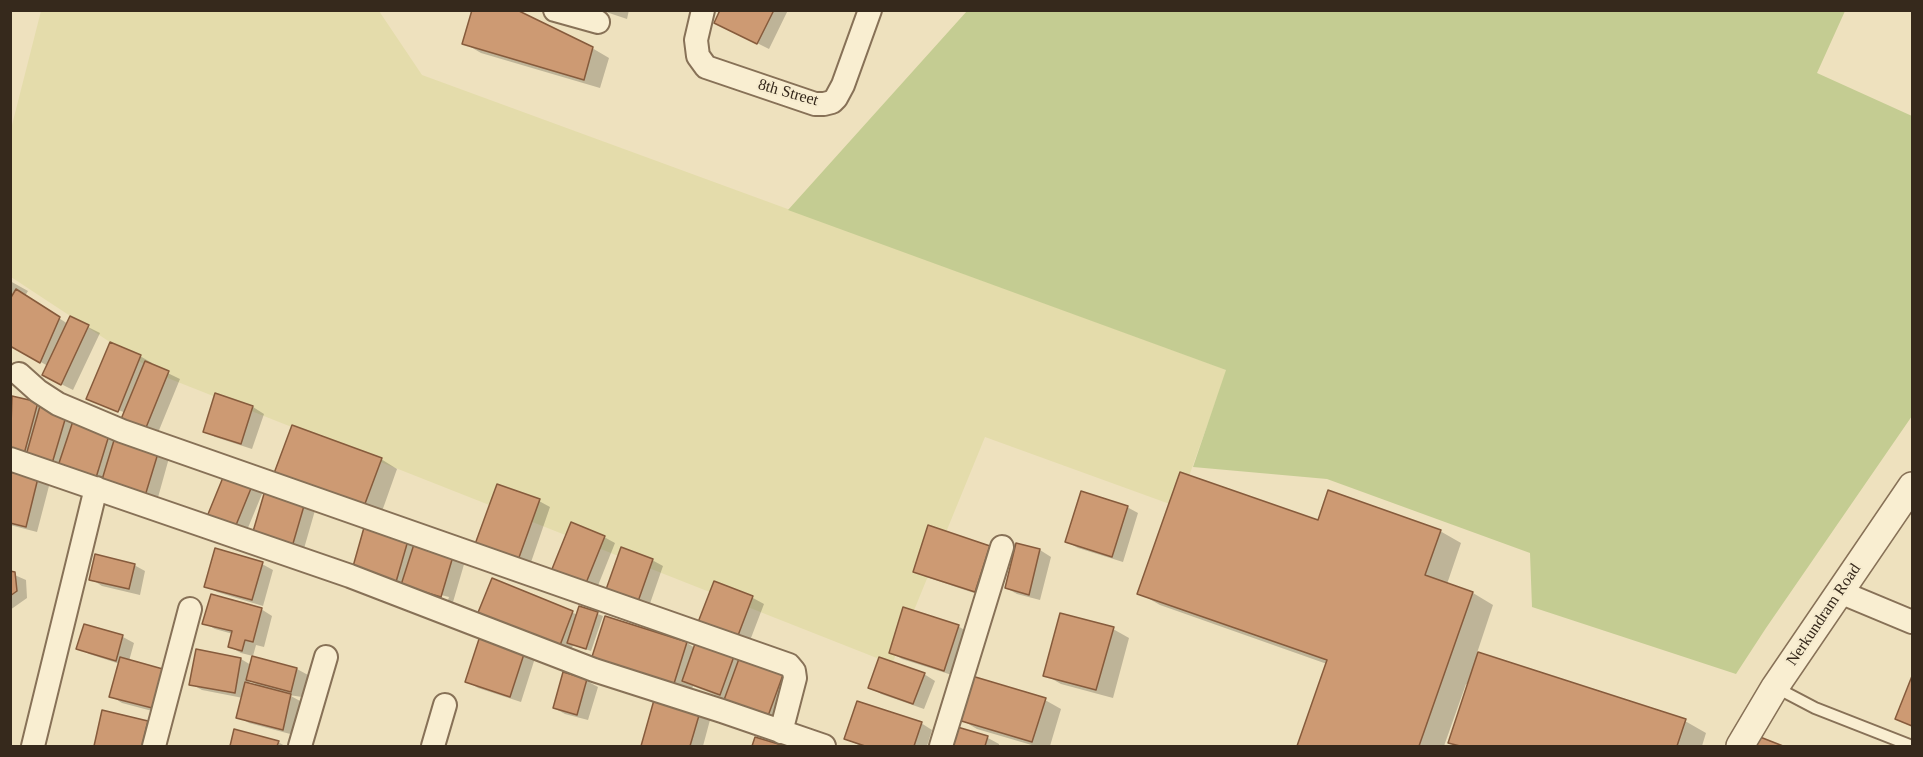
<!DOCTYPE html>
<style>
body{margin:0}
#map{position:relative;width:1923px;height:757px;overflow:hidden;background:#eee1be;font-family:Georgia,serif}
canvas{display:block}
.frame{position:absolute;inset:0;border:12px solid #36291c;pointer-events:none}
</style>
<div id="map">
<canvas width="1923" height="757"></canvas>
<div class="frame"></div>
</div>
<script>
const context = document.querySelector('canvas').getContext('2d');
context.lineJoin = 'round';
function fillPath(path, color) {
  context.fillStyle = color;
  context.fill(path, 'evenodd');
}
function toPath(rows) {
  const path = new Path2D();
  for (const r of rows) {
    path.moveTo(r[0], r[1]);
    for (let i = 2; i < r.length; i += 2) path.lineTo(r[i], r[i + 1]);
  }
  return path;
}
function strokePath(path, color, width, dash) {
  context.strokeStyle = color;
  context.lineWidth = width;
  context.lineCap = dash ? 'butt' : 'round';
  context.setLineDash(dash || []);
  context.stroke(path);
}
function drawText(font, color, halo, rows, align = 'center') {
  context.font = font + ' Georgia,serif';
  context.lineWidth = 4.5;
  context.setLineDash([]);
  context.textBaseline = 'middle';
  context.strokeStyle = halo;
  context.fillStyle = color;
  for (const [text, x, y, turn = 0] of rows) {
    context.save();
    context.translate(x, y);
    context.rotate((+turn || 0) * Math.PI / 180);
    context.textAlign = isNaN(turn) ? turn : align;
    if (halo) context.strokeText(text, 0, 0);
    context.fillText(text, 0, 0);
    context.restore();
  }
}
fillPath(toPath([
 [41,11,379,11,422,75,1227,370,1178,507,985,437,892,664,160,375,11,277,11,129]
]), '#e4dcab');
fillPath(toPath([
 [967,11,1845,11,1817,73,1912,116,1912,416,1766,628,1736,674,1532,607,1530,553,1327,479,1193,467,1226,370,788,210]
]), '#c4cc92');
fillPath(toPath([
 [600,10,629,10,627,19],
 [722,10,788,10,769,49,727,28],
 [464,43,592,48,609,58,600,88,481,53],
 [10,281,28,291,25,296,68,324,70,318,100,333,73,390,55,381,48,366,10,345],
 [140,356,152,363,151,365,180,379,155,440,126,413,98,402],
 [216,395,253,407,264,414,252,449,215,437,204,431],
 [13,397,37,403,169,458,157,501,10,457,10,406],
 [381,459,397,469,380,517,291,484],
 [10,473,38,480,49,486,37,532,10,525],
 [251,487,262,494,245,535,219,525],
 [267,489,316,507,303,552,265,540],
 [539,501,550,507,529,568,487,553],
 [1127,507,1138,513,1123,562,1078,548,1067,542],
 [1319,522,1440,531,1461,543,1447,584,1473,593,1493,605,1477,653,1685,721,1706,733,1702,746,1458,746,1450,742,1469,685,1466,684,1444,746,1298,746,1327,664,1160,605,1139,593],
 [366,526,465,561,453,602,413,590,448,600,449,597,365,576],
 [604,537,615,543,595,593,563,580],
 [989,547,1000,553,986,597,926,577,915,571],
 [1040,550,1051,557,1040,600,1017,594,1006,588],
 [652,560,663,566,646,615,616,604],
 [262,564,273,570,263,606,217,592,206,586],
 [134,565,145,571,140,595,102,586,91,579],
 [10,573,26,580,27,598,10,610],
 [492,580,578,615,580,607,603,616,591,651,573,645,570,653,489,620],
 [714,583,753,598,764,604,746,651,697,629],
 [261,609,272,616,264,647,256,645,253,656,241,653,230,647,233,634,215,629,204,623],
 [606,618,687,643,695,648,699,637,795,679,779,721,693,686,689,698,608,672],
 [85,626,123,637,134,643,129,661,171,716,122,703,111,696,120,664,89,654,78,648],
 [958,626,969,633,955,676,902,659,890,652],
 [1113,629,1129,638,1113,698,1061,684,1045,675],
 [197,651,241,659,251,665,253,658,297,669,308,675,302,697,289,695,302,702,294,735,249,723,238,717,243,698,202,690,191,684],
 [249,680,261,687,248,685],
 [524,652,535,658,521,702,478,688,467,681],
 [564,674,587,681,598,687,588,720,565,714,554,708],
 [924,674,935,681,924,709,881,694,870,687],
 [1912,680,1912,726,1897,718],
 [1045,700,1061,709,1050,746,1035,746,977,729,960,719],
 [655,701,699,713,710,720,703,746,643,746],
 [103,712,148,722,159,728,155,746,95,746],
 [921,723,932,730,927,746,861,746,845,739],
 [955,728,988,738,999,744,999,746,950,746],
 [235,731,278,742,285,746,231,746]
]), '#0003');
const building = toPath([
 [472,10,517,10,593,47,584,80,462,44,472,10],
 [720,10,774,10,757,44,714,23,720,10],
 [16,289,60,317,40,363,10,346,10,299,16,289],
 [70,316,89,325,61,385,42,375,70,316],
 [110,342,141,355,118,412,86,399,110,342],
 [145,361,169,371,143,435,119,424,145,361],
 [215,393,253,406,241,444,203,432,215,393],
 [12,396,38,402,23,458,10,455,12,396],
 [40,406,67,413,51,467,25,459,40,406],
 [73,421,110,432,95,481,57,469,73,421],
 [292,425,382,458,363,509,273,476,292,425],
 [115,437,159,450,145,496,101,483,115,437],
 [10,472,38,478,26,527,10,523,10,472],
 [1180,472,1318,520,1328,490,1441,530,1425,575,1473,592,1419,746,1297,746,1327,660,1137,594,1180,472],
 [224,475,252,486,234,530,206,519,224,475],
 [497,484,540,499,517,563,474,547,497,484],
 [266,487,306,499,292,547,252,535,266,487],
 [1081,491,1128,506,1112,557,1065,542,1081,491],
 [571,522,605,536,584,588,550,574,571,522],
 [365,524,409,537,396,582,352,570,365,524],
 [928,525,990,546,975,592,913,572,928,525],
 [415,541,454,553,441,597,401,585,415,541],
 [1016,543,1040,549,1029,595,1005,588,1016,543],
 [621,547,653,559,635,610,603,598,621,547],
 [215,548,263,562,252,600,204,587,215,548],
 [95,554,135,564,129,589,89,580,95,554],
 [10,571,15,572,17,591,10,596,10,571],
 [492,578,573,611,559,648,477,615,492,578],
 [714,581,753,596,734,646,695,630,714,581],
 [211,594,262,608,253,642,245,640,242,651,228,647,232,631,202,624,211,594],
 [579,606,598,612,586,649,567,643,579,606],
 [903,607,959,625,944,671,889,653,903,607],
 [1060,613,1114,627,1096,690,1043,676,1060,613],
 [605,616,687,642,672,690,590,663,605,616],
 [84,624,123,635,116,661,76,649,84,624],
 [698,635,737,648,720,695,682,681,698,635],
 [480,636,525,651,510,697,465,682,480,636],
 [196,649,241,658,235,693,189,685,196,649],
 [1478,652,1686,719,1677,746,1460,746,1448,743,1478,652],
 [252,656,297,668,291,692,246,680,252,656],
 [740,656,784,672,768,716,724,700,740,656],
 [120,657,170,671,160,710,109,697,120,657],
 [879,657,925,673,913,704,868,688,879,657],
 [563,672,587,679,577,715,553,708,563,672],
 [972,676,1046,698,1032,742,958,720,972,676],
 [1912,676,1912,726,1895,719,1912,676],
 [245,682,291,694,283,730,236,718,245,682],
 [654,700,700,712,690,746,641,746,654,700],
 [857,701,922,722,914,746,865,746,844,739,857,701],
 [102,710,148,721,142,746,94,746,102,710],
 [954,726,988,736,985,746,948,746,954,726],
 [234,729,279,741,277,746,230,746,234,729],
 [1755,735,1783,746,1750,746,1755,735],
 [755,737,785,746,752,746,755,737]
]);
fillPath(building, '#cd9a73');
strokePath(building, '#865b3c', 1.5);
const service = toPath([
 [1775,687,1815,708,1912,746]
]);
const minor = toPath([
 [555,10,598,22],
 [703,10,696,40,698,56,706,67,815,104,824,104,832,102,836,98,843,85,870,10],
 [19,374,38,391,58,404,122,431,789,665,794,671,795,678,781,732],
 [10,459,350,576,594,670,722,711,824,746],
 [1840,592,1912,622],
 [33,746,96,488],
 [154,746,190,609],
 [300,746,326,657],
 [433,746,445,705],
 [941,746,1002,547]
]);
const tertiary = toPath([
 [1740,746,1775,687,1912,486]
]);
strokePath(service, '#877157', 14);
strokePath(minor, '#877157', 26);
strokePath(tertiary, '#877157', 30);
strokePath(service, '#f9eed1', 10);
strokePath(minor, '#f9eed1', 22);
strokePath(tertiary, '#f9eed1', 27);
drawText('16px', '#36291c', '#f6ebce', [
 ["8th Street",788,93,16],
 ["Nerkundram Road",1824,615,-56]
]);
</script>
